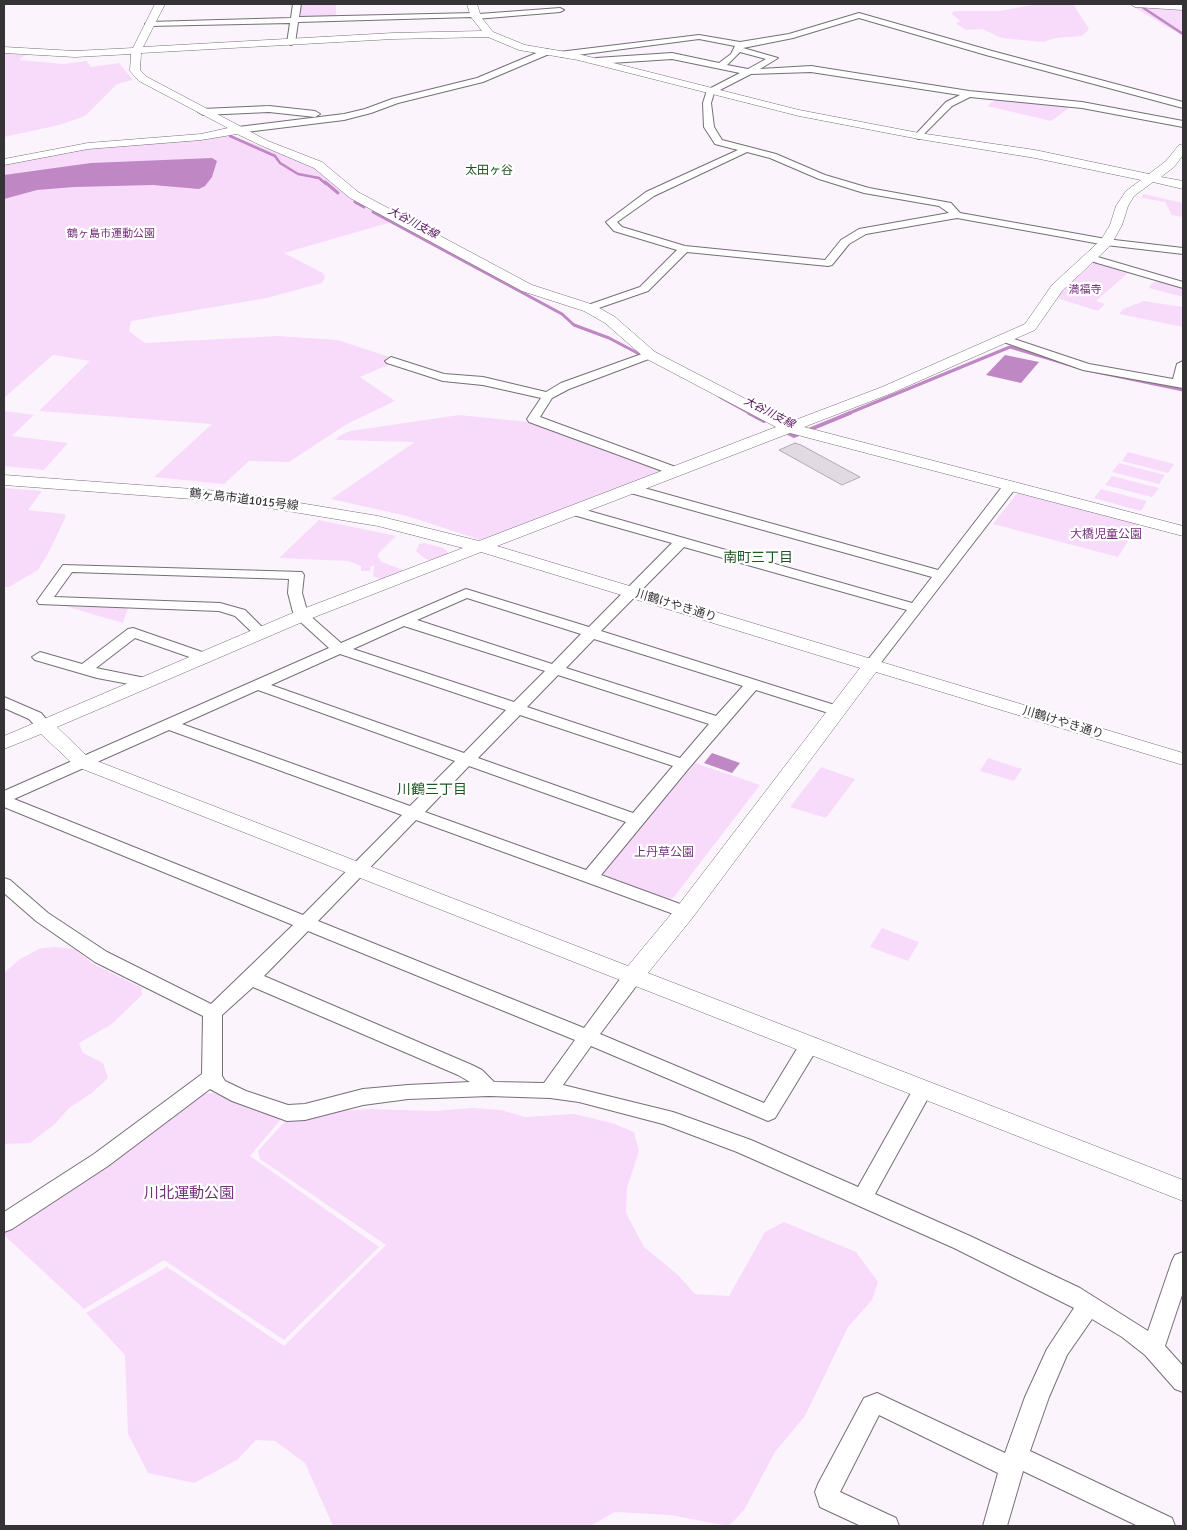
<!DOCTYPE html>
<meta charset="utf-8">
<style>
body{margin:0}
#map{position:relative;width:1187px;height:1530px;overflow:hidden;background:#fcf4fd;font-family:Signika,sans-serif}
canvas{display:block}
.frame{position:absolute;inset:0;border:5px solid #363336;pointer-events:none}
</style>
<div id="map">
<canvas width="1187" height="1530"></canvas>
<div class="frame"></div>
</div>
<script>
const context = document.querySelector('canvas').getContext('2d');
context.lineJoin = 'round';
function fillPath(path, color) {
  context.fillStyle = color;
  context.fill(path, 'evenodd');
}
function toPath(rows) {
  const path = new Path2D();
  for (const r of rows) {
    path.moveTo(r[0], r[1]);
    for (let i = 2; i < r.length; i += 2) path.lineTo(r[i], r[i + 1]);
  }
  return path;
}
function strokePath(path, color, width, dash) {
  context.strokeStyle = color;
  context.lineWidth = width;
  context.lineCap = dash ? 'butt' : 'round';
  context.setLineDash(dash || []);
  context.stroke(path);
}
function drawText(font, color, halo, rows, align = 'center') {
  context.font = font + ' Signika,"Noto Sans JP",sans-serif';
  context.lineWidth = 4.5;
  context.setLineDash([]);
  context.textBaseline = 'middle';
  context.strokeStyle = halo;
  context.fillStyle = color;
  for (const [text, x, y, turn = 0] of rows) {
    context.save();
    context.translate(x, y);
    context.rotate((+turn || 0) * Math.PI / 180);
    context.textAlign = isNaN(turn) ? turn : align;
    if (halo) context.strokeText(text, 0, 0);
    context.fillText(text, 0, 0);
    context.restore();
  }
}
fillPath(toPath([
 [300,4,336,4,336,18,298,19],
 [1038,4,1073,4,1089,29,1082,36,1056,38,1043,42,1002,38,982,29,966,30,956,24,960,21,952,14,953,11,1000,11],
 [1130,5,1183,9,1183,36],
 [4,52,25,55,19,60,64,64,86,61,91,67,119,63,133,80,117,84,85,116,59,125,4,137],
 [997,99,1064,105,1068,109,1051,121,987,106],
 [231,135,312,166,395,221,284,253,323,273,325,278,322,283,267,298,131,321,129,331,145,343,278,336,337,340,399,360,360,377,395,401,347,424,289,462,249,461,224,484,154,477,212,424,39,411,90,361,53,355,4,398,4,163,98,145],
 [1143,194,1183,203,1183,217,1172,215,1165,202,1142,198],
 [1095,262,1129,272,1096,301,1105,304,1098,311,1054,297],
 [1160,280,1183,287,1183,297,1149,288,1151,284],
 [1144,301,1183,307,1183,327,1119,314,1123,309],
 [4,411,34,415,12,436,68,443,44,470,4,466],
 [459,415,529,422,665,472,481,540,407,516,331,499,415,442,336,440,339,436,350,431],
 [1128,452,1174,464,1168,473,1122,461],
 [1119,463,1165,475,1159,484,1112,472],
 [1112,476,1159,488,1152,497,1105,485],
 [4,488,42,491,28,510,64,514,66,516,49,552,38,570,9,587,4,587],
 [1101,489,1147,501,1141,511,1094,498],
 [1018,492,1139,524,1118,557,993,524],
 [319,520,396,536,378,554,378,557,382,562,406,571,382,580,373,576,374,566,371,566,370,571,361,571,361,566,348,561,279,558],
 [424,543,444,548,449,554,431,561,424,558,416,551,419,544],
 [65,606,128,608,123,623],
 [988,758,1022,769,1014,781,980,771],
 [695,763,760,785,674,897,667,900,601,875],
 [821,767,855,779,826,818,790,807],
 [882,928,919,942,908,961,870,947],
 [55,947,74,949,95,965,142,988,142,995,112,1024,79,1043,83,1053,103,1063,108,1078,92,1093,69,1108,55,1124,30,1143,4,1144,4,973,20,959,41,948],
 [214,1093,281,1119,250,1156,379,1247,284,1340,164,1260,84,1309,4,1235,4,1232,200,1094],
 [472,1108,501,1110,525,1117,574,1114,612,1123,634,1132,639,1151,627,1188,626,1213,644,1247,678,1275,695,1294,729,1296,765,1232,784,1222,856,1252,878,1282,872,1300,848,1327,805,1416,775,1452,744,1510,729,1526,670,1515,615,1512,590,1526,333,1526,305,1463,275,1441,256,1440,237,1460,194,1483,148,1473,128,1434,125,1355,86,1313,167,1267,284,1346,386,1245,260,1159,258,1151,287,1119,334,1111,370,1109,434,1111]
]), '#f8dafb');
fillPath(toPath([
 [212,158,217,161,212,177,205,186,199,189,153,185,74,187,37,190,4,199,4,175,91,163],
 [1005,355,1039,362,1021,383,986,375],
 [712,753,740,763,732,773,704,763]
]), '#bf87c4');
strokePath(toPath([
 [1139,5,1183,34],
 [230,136,275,156,280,163,298,174,319,178,326,184]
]), '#bf87c4', 2.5);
strokePath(toPath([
 [325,182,338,193],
 [355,202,364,207],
 [373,212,562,314,574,325,609,338,645,357],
 [1087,370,1183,390],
 [720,397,751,414],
 [847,414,1010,347,1080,368]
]), '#bf87c4', 3);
strokePath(toPath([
 [749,413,764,421],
 [784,431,794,436,850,413]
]), '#bf87c4', 4);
const building = toPath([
 [795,443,801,445,860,477,842,485,779,450,795,443]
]);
fillPath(building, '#e2dae3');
strokePath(building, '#b2aab2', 1);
const minor = toPath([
 [293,4,301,4,299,17,475,13,479,14,560,8,564,10,560,12,476,19,472,17,298,22,295,43,291,45,287,43,290,23,149,26,145,24,149,22,291,18,293,4],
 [859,13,992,51,1183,102,1183,108,986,55,859,18,793,38,743,48,778,58,760,69,811,66,969,91,1082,102,1183,121,1183,127,1082,108,970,97,952,106,919,139,916,138,916,134,946,102,960,95,811,72,751,74,714,93,711,103,714,127,722,140,776,154,825,175,869,188,951,203,960,213,1106,239,1183,248,1183,254,1106,245,957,218,866,234,849,244,832,265,828,266,687,252,648,291,593,310,585,310,585,306,640,287,677,250,614,231,606,222,646,192,738,150,715,144,704,127,703,103,707,90,740,73,672,59,596,64,592,61,596,58,672,53,719,63,731,54,735,46,699,39,562,57,558,54,559,52,699,35,740,42,789,34,859,13],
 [740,52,766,59,748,69,727,65,740,52],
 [747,152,770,158,819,179,864,193,939,206,949,213,859,229,841,240,825,260,685,246,622,227,617,222,654,196,747,152],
 [546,49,549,50,549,54,483,82,398,103,371,113,344,120,238,133,233,130,238,127,344,114,365,109,392,99,477,78,546,49],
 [269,106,315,111,320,114,315,117,269,112,203,115,198,112,203,109,269,106],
 [1091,255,1183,282,1183,288,1087,260,1086,258,1091,255],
 [1005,336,1089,364,1173,379,1177,364,1183,361,1183,388,1083,370,1001,341,1001,337,1005,336],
 [650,351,654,353,654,357,569,389,552,398,540,417,681,469,683,472,676,476,529,422,527,419,541,398,483,385,443,381,387,363,385,361,391,357,444,374,483,377,546,392,561,383,650,351],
 [1010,482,1017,486,1015,489,876,669,866,669,863,666,907,610,684,547,601,631,844,708,846,711,838,716,756,690,689,768,601,875,691,908,694,912,691,916,685,918,679,916,416,820,318,921,584,1028,626,971,633,969,640,971,642,976,640,981,600,1034,764,1103,803,1039,810,1037,817,1039,820,1044,817,1049,775,1118,768,1121,591,1046,563,1085,673,1112,751,1140,858,1187,916,1084,923,1082,930,1084,933,1089,875,1194,970,1236,1080,1288,1148,1331,1172,1261,1175,1255,1183,1252,1183,1292,1165,1346,1183,1366,1183,1392,1175,1389,1145,1355,1122,1337,1092,1319,1067,1355,1049,1397,1030,1451,1172,1518,1175,1526,1138,1526,1023,1471,1007,1526,983,1526,998,1473,879,1415,840,1492,896,1518,899,1526,861,1526,820,1507,815,1492,818,1484,864,1398,877,1393,1005,1453,1025,1397,1047,1349,1074,1308,954,1248,737,1152,663,1124,579,1102,550,1098,489,1096,408,1099,363,1105,305,1120,287,1121,232,1101,210,1089,108,1166,12,1229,4,1232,4,1212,94,1154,202,1074,203,1016,95,962,36,921,4,893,4,878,10,880,48,913,107,952,211,1004,293,925,4,807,4,791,329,648,294,616,288,593,289,579,72,572,54,597,220,603,245,610,268,633,261,637,256,636,235,616,219,611,39,604,37,601,63,565,302,572,304,575,302,593,308,614,341,643,466,589,589,627,672,543,570,514,568,511,575,507,912,603,932,577,627,492,625,489,632,485,637,486,938,570,1005,483,1010,482],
 [467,598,581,634,552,664,417,620,467,598],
 [404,626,545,671,514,702,353,649,404,626],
 [594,639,743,686,716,716,566,668,594,639],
 [340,654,506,710,464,753,271,685,340,654],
 [558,675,709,724,680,758,527,707,558,675],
 [258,690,455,761,410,806,182,724,258,690],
 [520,715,673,766,633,813,478,758,520,715],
 [169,730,402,815,303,915,14,799,169,730],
 [469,766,626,822,586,870,425,812,469,766],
 [308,931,575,1040,544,1083,494,1082,482,1070,472,1065,264,976,308,931],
 [253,987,458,1075,470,1082,408,1085,363,1089,305,1104,288,1105,246,1091,225,1081,222,1076,222,1015,253,987],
 [133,628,208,654,211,657,208,660,198,660,135,638,96,668,150,679,153,682,145,687,97,678,35,660,32,657,40,652,82,664,128,629,133,628],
 [4,697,41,713,52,726,44,731,38,729,29,719,4,708,4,697]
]);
const tertiary = toPath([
 [155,4,165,4,143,47,393,33,482,31,471,17,467,4,477,4,481,17,493,32,525,45,578,54,799,110,919,133,1035,150,1149,174,1166,161,1179,145,1183,144,1183,155,1174,167,1161,177,1183,181,1183,189,1153,182,1134,196,1128,206,1122,225,1111,245,1062,291,1035,330,892,393,804,427,1183,526,1183,536,790,433,497,546,1183,753,1183,765,876,672,693,917,648,973,1183,1180,1183,1201,75,766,41,734,4,749,4,736,295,612,463,548,378,526,233,502,4,485,4,475,233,492,378,516,479,541,776,427,645,358,605,323,584,311,522,291,350,198,314,168,260,145,237,134,201,140,88,149,4,165,4,159,88,143,201,134,228,128,139,81,130,71,131,54,75,57,4,53,4,47,75,51,133,48,155,4],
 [488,37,519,50,578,60,799,116,919,139,1035,158,1141,180,1126,191,1116,206,1110,225,1101,240,1052,285,1025,324,882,387,790,422,655,352,615,317,594,305,532,285,358,192,322,162,268,141,147,77,140,70,141,53,393,39,488,37],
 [481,552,860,668,677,907,628,966,89,758,57,727,307,620,481,552],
 [1130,4,1183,4,1183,10,1135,7,1130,4]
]);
strokePath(minor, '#766f77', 2);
strokePath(tertiary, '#766f77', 1);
fillPath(minor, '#fff');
fillPath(tertiary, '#fff');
drawText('italic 11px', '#530d5a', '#fff', [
 ["大谷川支線",413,223,28],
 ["大谷川支線",769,413,27]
]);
drawText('11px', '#75327c', '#fff', [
 ["鶴ヶ島市運動公園",111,234],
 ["満福寺",1085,290]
]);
drawText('12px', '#205622', '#fff', [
 ["太田ヶ谷",489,171]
]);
drawText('12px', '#363336', '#fff', [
 ["鶴ヶ島市道1015号線",244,500,7],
 ["川鶴けやき通り",676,606,17],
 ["川鶴けやき通り",1063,723,17]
]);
drawText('12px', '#75327c', '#fff', [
 ["大橋児童公園",1106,535],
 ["上丹草公園",664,853]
]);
drawText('14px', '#205622', '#fff', [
 ["南町三丁目",758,558],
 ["川鶴三丁目",432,790]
]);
drawText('15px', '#75327c', '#fff', [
 ["川北運動公園",189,1194]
]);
</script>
